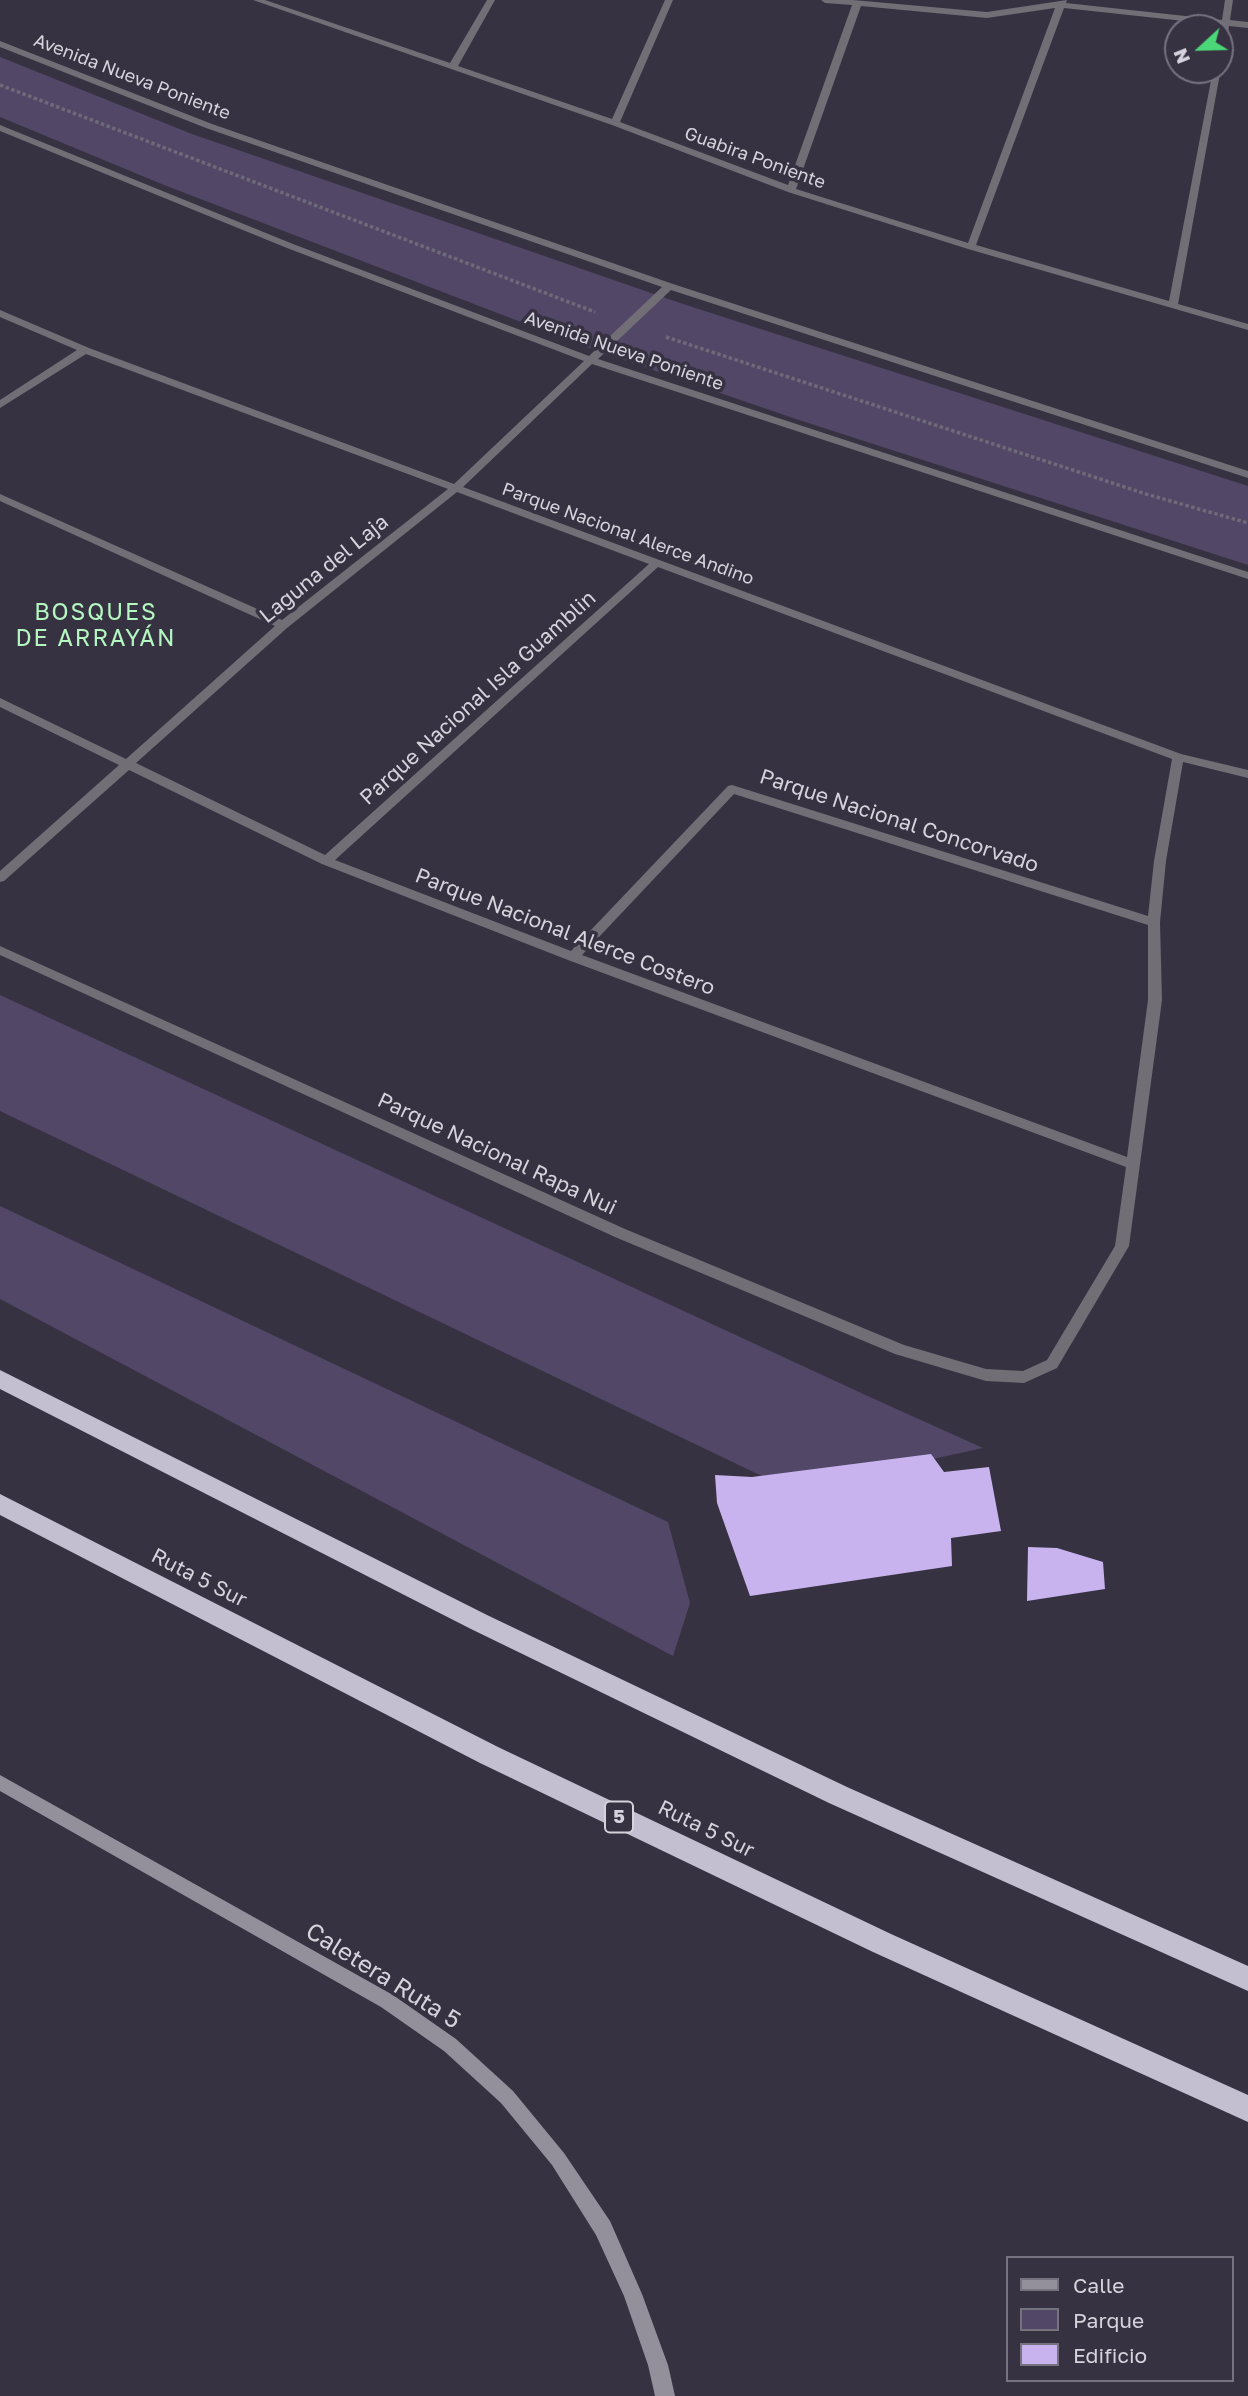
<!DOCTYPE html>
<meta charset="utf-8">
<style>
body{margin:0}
#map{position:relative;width:1248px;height:2396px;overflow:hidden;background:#373241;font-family:"Golos Text",sans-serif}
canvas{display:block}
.legend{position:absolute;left:1006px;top:2256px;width:228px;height:126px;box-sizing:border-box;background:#373241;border:2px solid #77727f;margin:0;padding:9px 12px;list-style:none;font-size:21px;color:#d6d3dd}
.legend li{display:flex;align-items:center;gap:14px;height:35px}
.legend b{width:35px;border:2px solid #77727f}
.north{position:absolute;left:1164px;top:14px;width:70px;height:70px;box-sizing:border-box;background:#373241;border:2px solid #77727f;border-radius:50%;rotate:248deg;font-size:19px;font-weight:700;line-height:28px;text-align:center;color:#d6d3dd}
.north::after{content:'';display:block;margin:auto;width:24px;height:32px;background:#4bd677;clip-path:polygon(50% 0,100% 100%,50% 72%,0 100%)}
</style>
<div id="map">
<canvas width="1248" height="2396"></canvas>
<ul class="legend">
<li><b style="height:9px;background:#938f9b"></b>Calle</li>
<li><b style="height:19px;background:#534768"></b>Parque</li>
<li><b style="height:19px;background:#c8b3ef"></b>Edificio</li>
</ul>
<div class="north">N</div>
</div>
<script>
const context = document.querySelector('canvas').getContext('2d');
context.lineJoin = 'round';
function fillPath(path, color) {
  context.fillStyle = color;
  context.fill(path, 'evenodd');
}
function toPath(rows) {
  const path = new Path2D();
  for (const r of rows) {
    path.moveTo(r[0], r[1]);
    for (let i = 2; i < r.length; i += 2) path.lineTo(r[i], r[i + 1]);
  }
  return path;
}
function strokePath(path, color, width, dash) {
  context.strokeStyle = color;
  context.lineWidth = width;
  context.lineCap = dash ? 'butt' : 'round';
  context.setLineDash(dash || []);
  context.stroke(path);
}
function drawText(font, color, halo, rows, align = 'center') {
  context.font = font + ' "Golos Text",sans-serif';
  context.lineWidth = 7;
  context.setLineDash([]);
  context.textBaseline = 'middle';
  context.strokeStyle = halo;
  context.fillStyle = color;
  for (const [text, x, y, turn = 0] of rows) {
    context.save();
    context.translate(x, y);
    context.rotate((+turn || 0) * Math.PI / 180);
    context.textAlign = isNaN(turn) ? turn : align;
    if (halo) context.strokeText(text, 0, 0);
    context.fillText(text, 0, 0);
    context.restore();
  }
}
fillPath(toPath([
 [0,57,192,134,680,303,1248,486,1248,565,796,419,586,347,164,185,0,117],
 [0,995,872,1398,983,1448,791,1490,0,1111],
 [0,1206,668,1522,690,1603,673,1656,0,1299]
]), '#534768');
fillPath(toPath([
 [931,1454,944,1472,989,1467,1001,1531,951,1538,952,1566,750,1596,717,1503,715,1475,752,1477],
 [1028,1547,1057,1548,1103,1562,1105,1589,1027,1601]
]), '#c8b3ef');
strokePath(toPath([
 [0,85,595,312],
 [666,337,1146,494,1248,523]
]), '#6e6a77', 3.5, [3.5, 2.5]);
fillPath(toPath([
 [253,0,265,0,450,63,487,0,495,0,458,66,612,119,665,0,673,0,620,122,788,185,852,5,825,3,821,0,853,0,987,12,1067,0,1066,3,1222,20,1225,0,1233,0,1230,20,1248,22,1248,28,1229,26,1224,59,1220,62,1221,25,1064,8,976,245,1169,301,1213,70,1221,68,1178,304,1248,324,1248,330,968,249,788,192,612,125,253,0],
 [861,6,987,18,1055,8,968,243,796,189,861,6],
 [0,41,212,124,673,284,1248,471,1248,478,671,290,598,359,1248,572,1248,579,592,364,463,487,1181,754,1248,770,1248,778,1183,762,1166,861,1160,922,1162,1000,1129,1246,1057,1368,1024,1383,986,1381,895,1354,615,1237,0,955,0,946,625,1229,904,1345,986,1369,1023,1371,1047,1360,1115,1246,1126,1167,568,960,322,864,129,770,4,881,0,882,0,871,119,765,0,707,0,698,126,759,275,626,0,501,0,494,282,620,448,489,86,354,0,408,0,400,77,350,0,317,0,310,89,348,454,484,584,361,287,248,0,131,0,125,293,244,589,356,662,287,206,128,0,47,0,41],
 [457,492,649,564,325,855,136,763,287,628,457,492],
 [658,567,1172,759,1154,861,1148,916,732,785,728,786,571,951,335,860,658,567],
 [734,794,1148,925,1148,1000,1127,1157,582,955,734,794]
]), '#716e76');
fillPath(toPath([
 [0,1775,393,1995,456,2039,513,2091,564,2153,610,2221,642,2294,668,2365,675,2396,655,2396,648,2365,624,2296,596,2235,552,2165,501,2103,444,2051,381,2007,0,1791,0,1775]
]), '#938f9b');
fillPath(toPath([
 [0,1370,487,1615,847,1787,1248,1966,1248,1991,829,1803,471,1629,0,1389,0,1370],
 [0,1494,498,1747,891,1934,1248,2095,1248,2122,873,1952,480,1763,0,1515,0,1494]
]), '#c4bed1');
drawText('18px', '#d6d3dd', '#373241', [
 ["Avenida Nueva Poniente",132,77,21],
 ["Guabira Poniente",755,158,20],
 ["Avenida Nueva Poniente",624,351,19],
 ["Parque Nacional Alerce Andino",628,534,20]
]);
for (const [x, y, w] of [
 [619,1817,28]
]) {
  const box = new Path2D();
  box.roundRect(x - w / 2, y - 15.5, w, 31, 5);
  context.fillStyle = '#373241';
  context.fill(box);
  strokePath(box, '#d6d3dd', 2);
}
drawText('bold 19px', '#d6d3dd', null, [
 ["5",619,1817]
]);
drawText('21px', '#d6d3dd', '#373241', [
 ["Laguna del Laja",324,569,-39],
 ["Parque Nacional Isla Guamblin",478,698,-42],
 ["Parque Nacional Concorvado",899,821,18],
 ["Parque Nacional Alerce Costero",565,932,21],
 ["Parque Nacional Rapa Nui",497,1154,25],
 ["Ruta 5 Sur",199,1578,27],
 ["Ruta 5 Sur",706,1829,26]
]);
context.letterSpacing = '2px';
drawText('23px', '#b4f7c1', '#373241', [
 ["BOSQUES",96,613],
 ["DE ARRAYÁN",96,639]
]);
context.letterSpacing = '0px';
drawText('24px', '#d6d3dd', '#373241', [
 ["Caletera Ruta 5",383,1976,32]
]);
</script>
